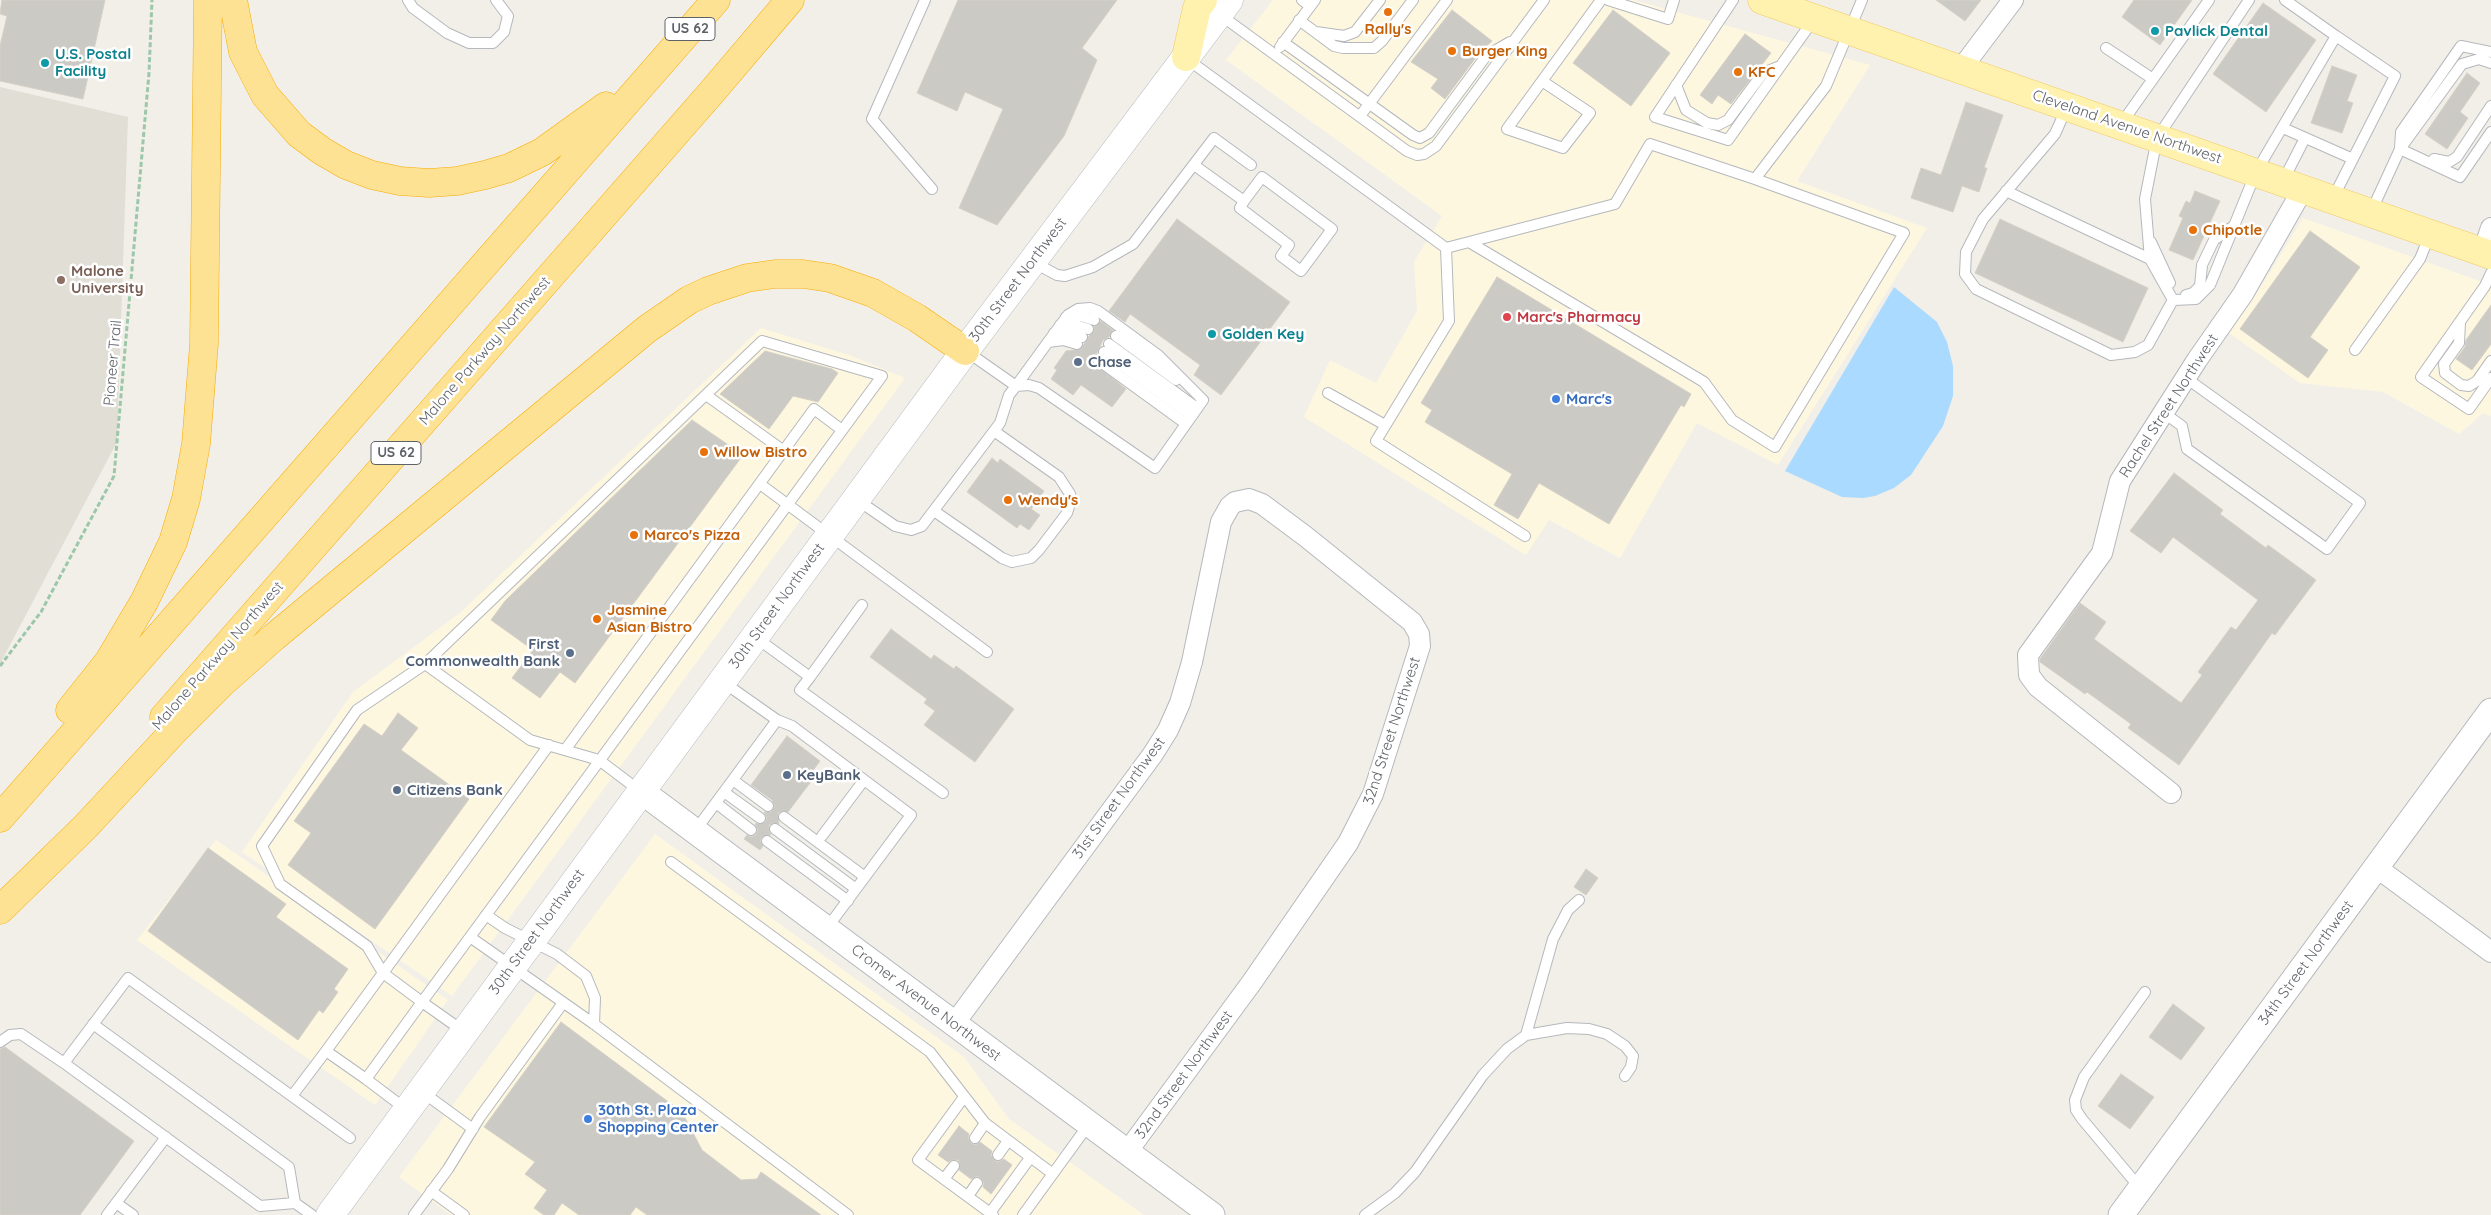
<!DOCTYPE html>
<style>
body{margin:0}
canvas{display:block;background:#f1efe8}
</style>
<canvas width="2491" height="1215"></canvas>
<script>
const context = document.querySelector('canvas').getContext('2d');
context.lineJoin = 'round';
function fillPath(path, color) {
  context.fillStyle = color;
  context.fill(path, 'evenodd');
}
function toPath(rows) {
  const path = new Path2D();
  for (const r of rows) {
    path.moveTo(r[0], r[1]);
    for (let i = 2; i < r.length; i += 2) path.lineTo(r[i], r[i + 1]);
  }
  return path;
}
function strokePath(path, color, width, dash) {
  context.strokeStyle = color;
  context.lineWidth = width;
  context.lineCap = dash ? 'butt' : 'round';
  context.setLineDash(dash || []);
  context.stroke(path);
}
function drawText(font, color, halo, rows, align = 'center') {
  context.font = font + ' Quicksand,sans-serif';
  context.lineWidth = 5;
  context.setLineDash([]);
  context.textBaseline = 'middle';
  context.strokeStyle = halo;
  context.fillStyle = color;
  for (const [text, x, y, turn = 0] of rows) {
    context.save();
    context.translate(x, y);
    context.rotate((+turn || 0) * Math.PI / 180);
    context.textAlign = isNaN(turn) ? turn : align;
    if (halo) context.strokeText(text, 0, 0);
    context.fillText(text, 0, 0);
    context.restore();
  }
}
fillPath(toPath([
 [1273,0,1633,0,1870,65,1797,181,1927,228,1778,465,1697,423,1620,558,1549,520,1526,555,1304,417,1330,360,1376,383,1417,311,1414,262,1442,216,1226,60],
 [2303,218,2491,285,2491,416,2483,413,2459,434,2383,392,2300,383,2229,333,2265,280],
 [761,328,849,355,905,378,452,996,242,852,353,692,460,613],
 [655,834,964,1057,1009,1119,1144,1215,451,1215,399,1177],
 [216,840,448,1000,375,1105,137,940]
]), '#fef7e0');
fillPath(toPath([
 [0,87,128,117,117,442,0,664]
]), '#e1ded6');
fillPath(toPath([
 [1894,287,1937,322,1947,342,1953,366,1953,396,1943,426,1911,475,1894,488,1875,496,1863,498,1842,497,1785,471]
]), '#aadaff');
const building = toPath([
 [2,0,105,0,83,99,0,81,0,46,7,16,0,14,2,0],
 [958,0,1117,0,1082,48,1097,60,1064,136,997,225,959,208,1003,109,965,92,957,111,917,93,958,0],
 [1936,0,1981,0,1965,21,1936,0],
 [2134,0,2192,0,2160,45,2122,17,2134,0],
 [2263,3,2316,40,2266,112,2213,74,2263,3],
 [1452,10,1492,41,1480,52,1445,99,1431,88,1438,79,1411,62,1452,10],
 [1613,10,1670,53,1631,106,1573,63,1613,10],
 [1745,34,1771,53,1731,104,1718,95,1712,104,1700,95,1745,34],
 [2332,66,2357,75,2347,101,2353,103,2342,133,2311,123,2332,66],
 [2467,73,2480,83,2460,112,2468,118,2447,149,2425,134,2467,73],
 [1966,102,2003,115,1984,168,1987,168,1979,192,1962,186,1953,212,1911,198,1921,168,1941,175,1966,102],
 [2195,191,2220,201,2193,260,2169,250,2183,218,2179,216,2186,201,2190,203,2195,191],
 [1177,219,1290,302,1221,395,1194,375,1200,365,1130,314,1125,322,1109,311,1177,219],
 [2000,219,2148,288,2123,342,1975,273,2000,219],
 [2310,231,2360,267,2310,337,2328,350,2308,378,2240,329,2310,231],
 [1497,277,1691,394,1684,407,1681,405,1609,524,1539,483,1518,519,1494,505,1512,474,1425,422,1432,410,1421,403,1497,277],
 [2491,305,2491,344,2472,370,2456,359,2465,347,2466,340,2491,305],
 [1101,321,1113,330,1109,337,1103,340,1097,353,1092,356,1092,362,1126,389,1112,407,1081,385,1073,395,1051,379,1057,370,1054,368,1066,351,1081,349,1089,336,1094,331,1094,327,1101,321],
 [765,351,832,369,838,373,818,402,793,396,769,429,720,394,765,351],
 [692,420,743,455,575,683,560,672,540,698,512,678,533,650,491,620,505,601,692,420],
 [992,458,998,463,1000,459,1044,491,1031,509,1040,515,1029,530,1020,524,1017,528,967,492,992,458],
 [2174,473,2223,510,2220,514,2266,548,2268,545,2316,580,2275,635,2272,633,2179,765,2128,728,2131,724,2087,692,2085,694,2040,662,2040,659,2080,603,2106,622,2094,639,2181,703,2202,675,2198,672,2231,627,2236,630,2258,600,2173,537,2161,553,2130,531,2174,473],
 [891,629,931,659,934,655,954,669,956,666,1014,709,975,762,924,725,935,711,924,703,927,699,870,657,891,629],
 [398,713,418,728,401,750,469,799,375,929,288,865,311,833,294,821,364,724,382,736,398,713],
 [787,736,820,761,809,776,813,779,788,812,782,811,778,813,779,824,773,823,769,825,769,831,771,835,762,837,760,841,763,846,760,850,744,839,747,835,751,837,756,835,758,830,755,824,765,822,767,818,764,812,771,812,775,806,772,800,751,785,787,736],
 [208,848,286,904,276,917,348,969,334,989,338,992,323,1013,319,1010,298,1040,148,931,208,848],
 [1586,869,1598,878,1586,895,1574,887,1586,869],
 [2173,1004,2205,1028,2181,1060,2149,1037,2173,1004],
 [561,1022,682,1112,702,1150,741,1180,757,1179,761,1172,821,1215,647,1215,636,1207,630,1215,579,1215,562,1203,554,1215,544,1215,534,1208,547,1190,525,1174,535,1162,484,1127,561,1022],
 [5,1047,134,1141,80,1215,0,1215,0,1049,5,1047],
 [2121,1074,2154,1097,2130,1129,2098,1106,2121,1074],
 [959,1126,969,1134,968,1138,971,1143,975,1145,980,1142,992,1151,991,1155,994,1160,998,1162,1004,1159,1012,1165,991,1194,983,1187,984,1183,981,1178,977,1176,971,1179,959,1170,960,1164,958,1160,952,1160,948,1162,938,1155,959,1126]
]);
fillPath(building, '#cccac5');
strokePath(building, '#d6d1c6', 1);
const service = toPath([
 [408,0,413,8,447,33,469,43,493,43,504,32,508,16,496,0],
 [925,0,872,119,932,189],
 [1302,0,1310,6],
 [1608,0,1668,19,1674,0],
 [1733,0,1655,117,1728,140,1814,19],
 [1219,14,1407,151,1417,155,1424,154,1436,146,1544,0],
 [1299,20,1334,46,1343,48,1374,48,1382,41,1413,0],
 [1316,32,1344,36,1355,32,1380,0],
 [1283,42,1413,135,1420,138,1429,133,1486,56,1510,42],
 [1280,47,1315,0],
 [2106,48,2153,79],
 [1187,59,1446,248,1615,204,1650,144,1755,179,1826,86,1862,0],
 [1542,81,1590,113,1563,148,1507,129,1601,0],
 [1676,85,1686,110,1707,123,1718,125,1728,120,1763,73,1780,66],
 [2067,107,2055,134,1983,219,1966,252,1965,274,1976,289,2111,355,2135,352,2148,345,2173,300],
 [1360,116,1447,0],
 [2121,124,2209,0],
 [2283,128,2353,159],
 [2400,148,2401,132,2461,46,2491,52],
 [2400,149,2460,177,2491,132],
 [2434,159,2449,162,2457,157,2491,106],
 [1194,165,1244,201,1262,177,1332,229,1301,271,1281,256,1289,245,1240,208,1244,201],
 [2283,181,2305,138],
 [2006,191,2150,259,2145,199,2157,138,2249,0],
 [2333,198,2395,76,2336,36],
 [2371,212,2400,149,2462,64,2479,59,2491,63],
 [1469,242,1704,382,1732,420,1775,447,1904,233,1755,179],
 [2151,242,2170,283],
 [1446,248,1449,321,1376,441,1525,536],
 [2150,259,2173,300,2196,299,2210,285,2256,172,2336,36,2285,0],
 [1033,262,1057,275,1065,276,1093,267,1133,244,1214,138,1251,165],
 [2491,273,2485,286,2421,377,2469,409,2491,378],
 [2186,295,2193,293,2200,286,2202,265,2214,240,2235,225],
 [1066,317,1081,316,1094,320],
 [2460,323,2459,343,2444,364,2445,373,2461,385,2469,386,2477,381,2491,361],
 [1060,325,1075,325,1088,329],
 [1054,333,1069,333,1082,337],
 [1116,336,1176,380],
 [1048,342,1063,340,1077,344],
 [1109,344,1197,408],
 [2355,350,2420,259,2430,234],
 [1104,352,1192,416],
 [1098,360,1186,424],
 [1328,393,1385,425],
 [706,395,784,451],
 [2164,413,2182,426,2187,449,2327,549,2360,503,2186,378],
 [760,484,987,652],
 [856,499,895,526,911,530,922,526,1000,423,1009,395,1016,386,1048,342,1068,315,1078,309,1090,308,1098,311,1158,355,1203,400,1155,468,1039,388,1029,385,1016,386,966,351],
 [934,511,1002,558,1012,562,1031,558,1039,550,1067,513,1070,503,1070,494,1059,477,994,431],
 [755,637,810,677,800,690,943,793],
 [425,664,530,740,599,760,640,791],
 [810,677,862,605],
 [777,720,792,726,911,815,827,928],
 [565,750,814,409,842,430],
 [733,780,768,806],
 [724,792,760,818],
 [716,803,751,830],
 [784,817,865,877],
 [775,829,856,889],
 [695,831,777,720,723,682],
 [822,836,864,780],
 [767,841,848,901],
 [671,862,930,1052,985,1123,1053,1174],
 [1579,900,1568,910,1553,939,1526,1035,1567,1028,1589,1029,1607,1034,1625,1046,1633,1056,1631,1067,1625,1076],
 [486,915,505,928,557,954,586,976,595,998,594,1024],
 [470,937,594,1024,848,1215],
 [93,1024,289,1167,295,1203],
 [463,1031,422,1002,383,973,367,946,280,884,262,846,357,710,425,664,762,341,882,376,788,504,470,937,422,1002,366,1079,326,1051,383,973,549,745],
 [0,1042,10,1035,21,1034,64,1063],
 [366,1079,407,1110],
 [421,1091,473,1129],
 [292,1096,326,1051],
 [964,1097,918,1160,993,1215],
 [975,1138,985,1123],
 [998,1155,1008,1141],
 [944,1179,954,1166],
 [2140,1188,2082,1119,2076,1110,2075,1100,2084,1077,2145,992],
 [431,1191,464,1215],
 [968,1196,977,1183],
 [116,1203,133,1215],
 [990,1213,1030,1158],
 [107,1215,166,1137],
 [312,1215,295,1203,260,1206,64,1063,128,978,350,1138],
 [414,1215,448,1169,480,1117,563,1003],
 [1023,1215,1089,1124],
 [1365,1215,1395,1193,1415,1172,1483,1075,1507,1049,1526,1035]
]);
const minor = toPath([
 [1961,69,2013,0],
 [2483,252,2491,228],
 [2171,793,2038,687,2029,675,2028,655,2102,553,2120,481,2197,360,2243,294,2303,189],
 [2376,867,2491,952],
 [954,1024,1153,754,1168,730,1180,703,1192,662,1221,522,1230,506,1235,502,1249,499,1262,504,1305,536,1412,622,1419,634,1420,646,1373,794,1348,843,1252,982,1127,1152]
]);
const tertiary = toPath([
 [641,791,1212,1215],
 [2121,1215,2491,711]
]);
const secondary = toPath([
 [330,1215,965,351,1229,0]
]);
const primary = toPath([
 [1762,0,2491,255],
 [1186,57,1197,8,1203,0]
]);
const motorway = toPath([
 [233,0,243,52,265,95,299,134,322,151,346,165,372,175,400,181,429,183,457,181,485,175,509,168,542,152,606,106],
 [70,710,109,661,144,602,173,542,186,499,196,444,204,344,208,0],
 [164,717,711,93,790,0],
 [0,818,716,0],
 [0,910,86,826,177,728,221,684,274,637,647,329,689,300,708,291,747,278,775,274,803,274,830,278,873,293,917,318,965,351]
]);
strokePath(service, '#b5b8bc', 12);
strokePath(minor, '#b5b8bc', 22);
strokePath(tertiary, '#b5b8bc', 27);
strokePath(secondary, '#b6babf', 29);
strokePath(primary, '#f2c960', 29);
strokePath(motorway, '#f9ab00', 29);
strokePath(toPath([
 [0,666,41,612,114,476,149,73,152,0]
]), '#9cc7a9', 3, [5, 2.5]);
strokePath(service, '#fff', 10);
strokePath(minor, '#fff', 20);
strokePath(tertiary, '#fff', 25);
strokePath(secondary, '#fff', 28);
strokePath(primary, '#fff2af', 28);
strokePath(motorway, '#fde293', 28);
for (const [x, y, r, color] of [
 [1388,12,5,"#e8710a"],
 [2155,31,5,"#0f9aa8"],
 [1452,51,5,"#e8710a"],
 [45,63,5,"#0f9aa8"],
 [1738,72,5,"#e8710a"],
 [2193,230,5,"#e8710a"],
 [61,280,5,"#8d6e63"],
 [1507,317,5,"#e0444e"],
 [1212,334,5,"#0f9aa8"],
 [1078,362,5,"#5c6f8a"],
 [1556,399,5,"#3f7fe0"],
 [704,452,5,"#e8710a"],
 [1008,500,5,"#e8710a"],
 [634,535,5,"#e8710a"],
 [597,619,5,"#e8710a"],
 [570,653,5,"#5c6f8a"],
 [787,775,5,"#5c6f8a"],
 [397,790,5,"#5c6f8a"],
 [588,1119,5,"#3f7fe0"]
]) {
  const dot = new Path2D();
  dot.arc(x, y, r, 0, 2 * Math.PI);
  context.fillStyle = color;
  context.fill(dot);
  strokePath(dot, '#fff', 2);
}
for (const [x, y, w] of [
 [690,29,50],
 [396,453,50]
]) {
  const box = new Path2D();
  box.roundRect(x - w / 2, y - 11.5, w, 23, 4);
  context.fillStyle = '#fff';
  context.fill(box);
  strokePath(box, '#5f6368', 1);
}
drawText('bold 14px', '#5f6368', null, [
 ["US 62",690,29],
 ["US 62",396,453]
]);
drawText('bold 15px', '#c56008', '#fff', [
 ["Rally's",1388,29,"center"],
 ["Burger King",1462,51],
 ["KFC",1748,72],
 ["Chipotle",2203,230],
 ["Willow Bistro",714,452],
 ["Wendy's",1018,500],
 ["Marco's Pizza",644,535],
 ["Jasmine",607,610],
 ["Asian Bistro",607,627]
], 'left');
drawText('bold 15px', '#0d838f', '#fff', [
 ["Pavlick Dental",2165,31],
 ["U.S. Postal",55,54],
 ["Facility",55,71],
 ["Golden Key",1222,334]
], 'left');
drawText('15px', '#5f6368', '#fff', [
 ["Cleveland Avenue Northwest",2127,127,19],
 ["30th Street Northwest",1018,280,-53],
 ["Malone Parkway Northwest",485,351,-49],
 ["Pioneer Trail",113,363,-85],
 ["Rachel Street Northwest",2169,406,-57],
 ["30th Street Northwest",777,606,-54],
 ["Malone Parkway Northwest",218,656,-49],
 ["32nd Street Northwest",1392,731,-72],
 ["31st Street Northwest",1119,798,-54],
 ["30th Street Northwest",537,932,-54],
 ["34th Street Northwest",2306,963,-54],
 ["Cromer Avenue Northwest",926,1003,37],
 ["32nd Street Northwest",1184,1075,-54]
]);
drawText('bold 15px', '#785e54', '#fff', [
 ["Malone",71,271],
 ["University",71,288]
], 'left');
drawText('bold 15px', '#be3a42', '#fff', [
 ["Marc's Pharmacy",1517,317]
], 'left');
drawText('bold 15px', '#4e5e75', '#fff', [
 ["Chase",1088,362],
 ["First",560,644,"right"],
 ["Commonwealth Bank",560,661,"right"],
 ["KeyBank",797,775],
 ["Citizens Bank",407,790]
], 'left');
drawText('bold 15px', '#366cbe', '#fff', [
 ["Marc's",1566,399],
 ["30th St. Plaza",598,1110],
 ["Shopping Center",598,1127]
], 'left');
</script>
